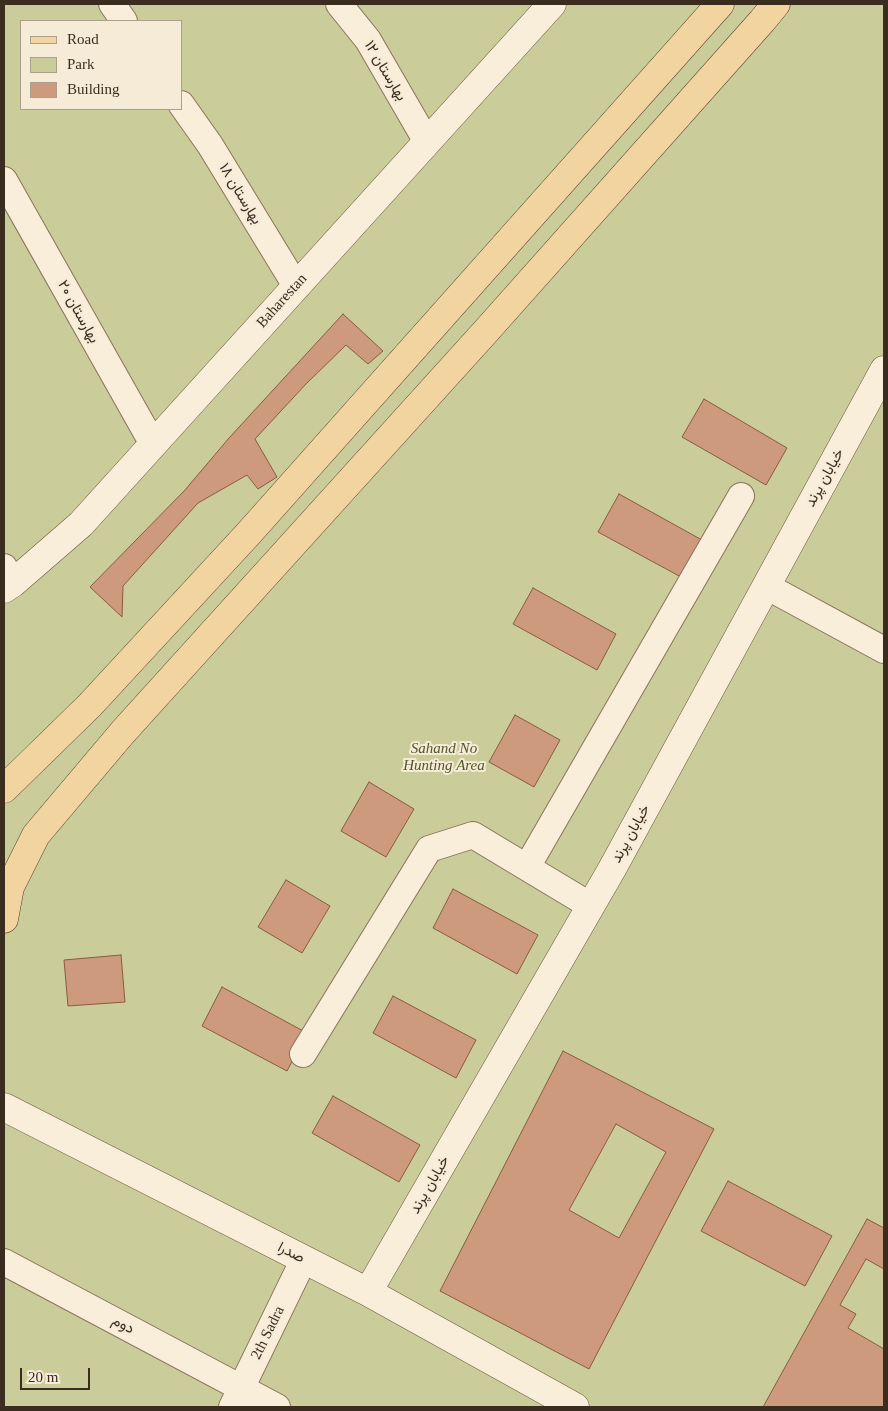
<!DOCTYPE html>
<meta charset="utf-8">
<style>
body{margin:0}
#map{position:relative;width:888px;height:1411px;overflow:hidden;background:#efe1c7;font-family:"Times New Roman",serif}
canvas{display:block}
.frame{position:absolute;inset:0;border:5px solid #3b2c20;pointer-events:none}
.legend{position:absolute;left:20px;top:20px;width:162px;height:90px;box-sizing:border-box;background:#f6ebd7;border:1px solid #ab9f8e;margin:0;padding:6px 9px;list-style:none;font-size:15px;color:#3b2c20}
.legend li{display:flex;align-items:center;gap:10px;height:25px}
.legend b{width:25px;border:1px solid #ab9f8e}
.scale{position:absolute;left:20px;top:1368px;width:70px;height:22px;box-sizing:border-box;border:2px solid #3b2c20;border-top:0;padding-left:6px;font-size:15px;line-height:18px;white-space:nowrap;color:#3b2c20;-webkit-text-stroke:4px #f6ebd7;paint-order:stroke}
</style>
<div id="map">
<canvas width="888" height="1411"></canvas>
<div class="frame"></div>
<ul class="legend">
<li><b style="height:6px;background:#f1d49f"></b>Road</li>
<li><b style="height:14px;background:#cacd9a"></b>Park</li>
<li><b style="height:14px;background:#cd9a7d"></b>Building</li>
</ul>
<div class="scale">20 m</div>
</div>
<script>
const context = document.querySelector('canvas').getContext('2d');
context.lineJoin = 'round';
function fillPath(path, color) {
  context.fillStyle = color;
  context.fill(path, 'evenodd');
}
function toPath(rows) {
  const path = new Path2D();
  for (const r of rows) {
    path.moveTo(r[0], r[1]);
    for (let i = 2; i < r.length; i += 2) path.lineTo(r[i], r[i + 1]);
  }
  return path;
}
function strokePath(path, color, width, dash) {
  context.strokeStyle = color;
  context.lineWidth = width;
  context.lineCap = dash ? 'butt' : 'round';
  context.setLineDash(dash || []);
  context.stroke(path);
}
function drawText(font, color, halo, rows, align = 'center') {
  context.font = font + ' "Times New Roman",Vazirmatn,serif';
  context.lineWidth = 4;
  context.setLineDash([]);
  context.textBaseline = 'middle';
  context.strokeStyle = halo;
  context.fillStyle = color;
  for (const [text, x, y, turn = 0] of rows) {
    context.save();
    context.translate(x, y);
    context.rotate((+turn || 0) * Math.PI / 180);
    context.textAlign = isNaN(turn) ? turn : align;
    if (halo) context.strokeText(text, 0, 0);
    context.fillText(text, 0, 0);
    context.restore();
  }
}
fillPath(toPath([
 [4,4,884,4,884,1407,4,1407],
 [21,21,181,21,181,109,21,109]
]), '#cacd9a');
const building = toPath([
 [343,314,383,351,368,364,346,345,306,384,255,439,277,477,258,489,247,475,198,503,123,586,122,617,90,587,185,490,229,438,343,314],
 [704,399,787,448,766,485,682,437,704,399],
 [619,494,702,540,681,577,598,532,619,494],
 [533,588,616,634,597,670,513,624,533,588],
 [515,715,560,740,534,787,489,762,515,715],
 [369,782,414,809,386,857,341,831,369,782],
 [286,880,330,906,302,953,258,927,286,880],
 [453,889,538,935,517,974,433,928,453,889],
 [121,955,125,1002,68,1006,64,960,121,955],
 [222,987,307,1033,287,1071,202,1026,222,987],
 [393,996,476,1040,456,1078,373,1033,393,996],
 [563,1051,714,1129,589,1369,440,1291,563,1051],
 [333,1096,420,1145,399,1182,312,1133,333,1096],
 [616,1124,666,1152,619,1238,569,1210,616,1124],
 [728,1181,832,1236,805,1286,701,1231,728,1181],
 [867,1219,884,1228,884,1407,763,1407,867,1219],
 [866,1259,884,1269,884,1349,848,1328,856,1314,840,1305,866,1259]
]);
fillPath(building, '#cd9a7d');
strokePath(building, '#8a5b42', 1);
const street = toPath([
 [112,4,124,21],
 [339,4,368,40,427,142],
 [181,104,210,145,296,286],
 [4,180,153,444],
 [4,567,13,583],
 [766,586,884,650],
 [527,867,741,496],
 [303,1054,429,849,473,835,591,906],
 [4,1262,277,1407],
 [232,1407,304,1259]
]);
const secondary = toPath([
 [4,589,13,583,81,524,552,4],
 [4,1107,368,1292,575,1407],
 [368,1292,612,869,884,370]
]);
const primary = toPath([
 [4,789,90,705,249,533,720,4],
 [4,919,10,887,36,835,123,732,487,330,762,21,776,4]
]);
strokePath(street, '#8b725c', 28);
strokePath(secondary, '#6d543f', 29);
strokePath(primary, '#594130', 29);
strokePath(street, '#f9eeda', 26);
strokePath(secondary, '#f9eeda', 28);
strokePath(primary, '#f1d49f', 28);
drawText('15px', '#3b2c20', '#f6ebd7', [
 ["بهارستان ۱۲",385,71,59],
 ["بهارستان ۱۸",240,194,59],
 ["Baharestan",282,301,-48],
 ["بهارستان ۲۰",78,312,61],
 ["خیابان پرند",825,478,-61],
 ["خیابان پرند",631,834,-61],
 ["خیابان پرند",430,1185,-60],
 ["صدرا",291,1253,27],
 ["دوم",123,1325,28],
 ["2th Sadra",268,1333,-64]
]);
drawText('italic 15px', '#4e5726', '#f6ebd7', [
 ["Sahand No",444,749],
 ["Hunting Area",444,766]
]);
</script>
